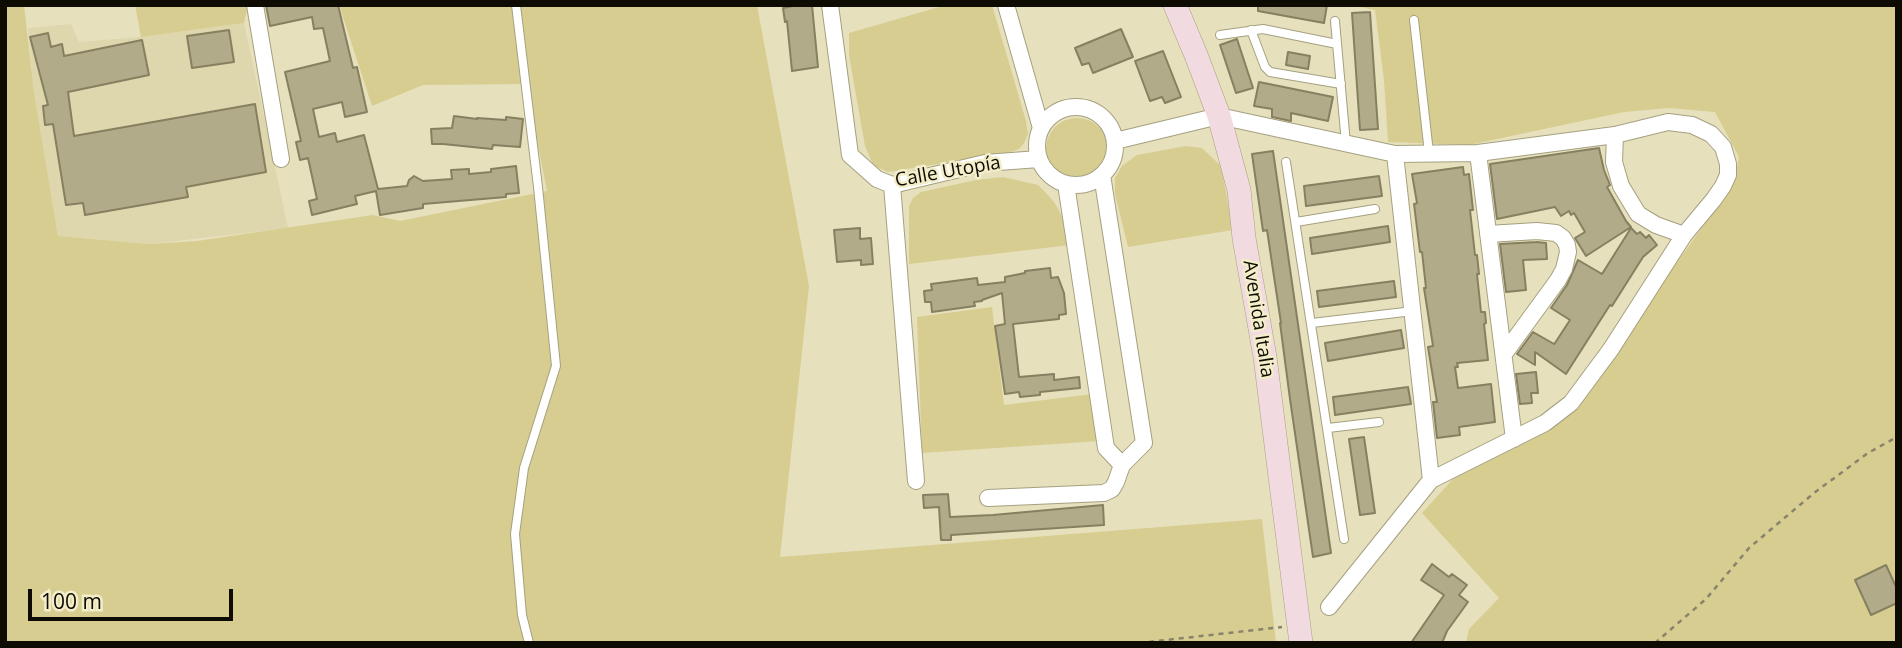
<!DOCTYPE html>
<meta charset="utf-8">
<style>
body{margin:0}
#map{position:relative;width:1902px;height:648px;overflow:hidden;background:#e6e0bd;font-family:"Open Sans",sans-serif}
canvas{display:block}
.frame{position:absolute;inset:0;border:7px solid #0e0c02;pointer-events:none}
.scale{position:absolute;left:28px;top:589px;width:205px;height:32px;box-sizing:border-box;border:4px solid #0e0c02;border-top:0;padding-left:9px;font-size:21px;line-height:24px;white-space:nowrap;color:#0e0c02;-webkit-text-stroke:5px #f3edca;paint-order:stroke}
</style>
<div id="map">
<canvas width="1902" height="648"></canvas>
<div class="frame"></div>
<div class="scale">100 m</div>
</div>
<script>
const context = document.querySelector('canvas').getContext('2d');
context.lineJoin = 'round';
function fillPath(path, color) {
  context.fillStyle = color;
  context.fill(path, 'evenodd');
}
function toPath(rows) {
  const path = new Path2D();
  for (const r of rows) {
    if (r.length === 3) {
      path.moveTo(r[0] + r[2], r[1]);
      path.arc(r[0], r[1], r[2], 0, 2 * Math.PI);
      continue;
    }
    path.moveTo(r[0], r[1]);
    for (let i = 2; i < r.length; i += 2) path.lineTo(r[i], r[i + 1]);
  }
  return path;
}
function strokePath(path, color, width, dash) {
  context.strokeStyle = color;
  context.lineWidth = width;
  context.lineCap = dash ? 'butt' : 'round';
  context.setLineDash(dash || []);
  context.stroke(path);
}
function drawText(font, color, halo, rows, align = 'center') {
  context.font = font + ' "Open Sans",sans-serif';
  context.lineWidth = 5;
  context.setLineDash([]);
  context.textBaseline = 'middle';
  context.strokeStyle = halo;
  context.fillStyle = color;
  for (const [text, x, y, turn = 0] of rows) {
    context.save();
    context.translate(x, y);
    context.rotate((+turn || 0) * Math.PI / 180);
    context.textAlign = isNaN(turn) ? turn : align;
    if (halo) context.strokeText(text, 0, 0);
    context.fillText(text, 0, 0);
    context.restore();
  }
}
fillPath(toPath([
 [244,23,288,228,150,244,58,236,34,92,28,28,71,24,79,42,141,37]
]), '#ded6ac');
fillPath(toPath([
 [5,5,24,5,34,92,58,236,150,244,197,241,373,215,400,221,547,191,526,84,423,85,372,106,339,5,757,5,809,286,780,557,1262,519,1276,643,5,643],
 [135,5,248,5,244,23,141,37],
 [946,5,992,5,1026,121,1028,134,1024,143,1019,149,1007,153,888,172,873,165,865,146,849,55,849,33],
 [1351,5,1897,5,1897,643,1466,643,1469,629,1499,598,1422,513,1452,480,1586,389,1734,183,1739,157,1715,112,1669,108,1624,112,1469,145,1388,142,1384,80,1375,10],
 [1077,149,31],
 [1186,146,1202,148,1221,166,1233,230,1128,247,1115,194,1115,178,1122,166,1137,155],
 [1003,177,1038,185,1046,193,1054,202,1062,216,1070,245,909,264,909,206,913,198,921,192,976,180],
 [992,307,1004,405,1093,394,1100,441,922,453,917,317]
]), '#d8cd90');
const building = toPath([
 [266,5,338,5,353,68,357,67,367,112,345,117,342,102,313,109,319,137,335,133,337,142,364,135,378,189,407,186,409,180,414,176,423,181,452,179,451,170,469,169,469,174,491,172,491,169,516,166,519,193,506,194,506,197,423,204,423,208,380,215,376,191,355,196,357,204,312,215,309,201,317,199,308,158,300,160,296,142,301,141,285,72,330,61,323,28,314,29,312,17,270,26,266,5],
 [798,5,812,5,818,67,792,71,787,21,785,22,783,8,798,5],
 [1258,5,1327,5,1324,23,1258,11,1258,5],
 [1370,12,1378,129,1360,130,1352,13,1370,12],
 [1121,29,1133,57,1093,73,1089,63,1082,65,1075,48,1121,29],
 [229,30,234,62,192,68,187,36,229,30],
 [48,33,51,47,62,44,64,56,142,40,149,75,68,92,74,136,255,104,266,172,186,187,188,197,85,215,83,203,66,205,53,124,45,125,43,106,48,105,30,37,48,33],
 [1237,39,1253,88,1236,93,1220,45,1237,39],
 [1163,51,1181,97,1165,103,1162,97,1150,101,1135,61,1163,51],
 [1288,52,1310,56,1308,69,1286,65,1288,52],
 [1259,82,1333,97,1328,121,1291,113,1291,121,1272,117,1272,109,1254,106,1259,82],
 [454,116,477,119,477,118,506,120,506,117,523,119,520,147,493,145,492,149,443,144,432,144,431,129,452,128,454,116],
 [1599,148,1604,170,1610,185,1607,187,1626,221,1631,227,1586,256,1575,238,1585,232,1574,213,1571,215,1569,211,1561,216,1555,207,1497,219,1490,164,1599,148],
 [1273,151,1331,553,1313,557,1290,399,1280,323,1281,323,1267,230,1263,231,1252,154,1273,151],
 [1463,167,1464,175,1469,174,1473,210,1470,210,1475,255,1477,255,1479,274,1477,274,1481,312,1485,312,1486,323,1484,324,1488,360,1457,363,1458,367,1455,367,1458,388,1491,384,1495,422,1459,427,1460,435,1437,438,1433,402,1437,402,1428,347,1433,346,1424,288,1426,288,1422,252,1420,252,1414,204,1417,203,1412,174,1463,167],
 [1379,176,1382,196,1306,206,1304,186,1379,176],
 [1388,226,1390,242,1312,254,1310,238,1388,226],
 [860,228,860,239,871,238,873,264,861,265,861,260,837,262,834,230,860,228],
 [1631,228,1637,234,1640,232,1646,238,1649,235,1657,245,1643,257,1612,306,1610,305,1566,374,1535,352,1535,365,1517,354,1533,332,1554,344,1555,343,1570,320,1551,308,1567,285,1578,260,1602,274,1631,228],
 [1537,242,1546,243,1547,259,1523,260,1526,290,1506,292,1500,244,1537,242],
 [1050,268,1051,278,1058,277,1064,293,1066,314,1059,315,1059,319,1013,324,1019,377,1054,374,1054,380,1079,377,1080,388,1040,392,1040,395,1020,397,1019,392,1005,394,995,326,1005,324,1002,293,982,300,982,301,974,302,975,306,932,312,931,302,925,302,924,291,932,290,931,284,977,278,978,285,1005,282,1005,277,1025,273,1025,271,1050,268],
 [1394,281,1396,297,1319,307,1317,291,1394,281],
 [1401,330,1404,348,1328,361,1325,343,1401,330],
 [1536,372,1538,393,1531,393,1532,403,1520,404,1516,374,1536,372],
 [1408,387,1411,404,1335,415,1333,397,1408,387],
 [1364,437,1375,513,1360,515,1349,439,1364,437],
 [948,494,950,517,993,515,1103,505,1104,525,951,535,951,540,941,540,939,507,924,508,923,495,948,494],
 [1432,564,1449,577,1452,574,1467,585,1459,595,1468,602,1447,631,1442,643,1411,643,1444,595,1421,580,1432,564],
 [1886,565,1897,589,1897,603,1871,615,1855,580,1886,565]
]);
fillPath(building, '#b1ab8a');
strokePath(building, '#868060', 2);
const lane = toPath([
 [516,5,538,187,556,366,524,468,515,534,522,615,529,643],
 [1414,20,1429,153],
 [1335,21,1346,144],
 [1251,30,1265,67,1270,72,1341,84],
 [1220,35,1263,29,1337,44],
 [1286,162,1344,539],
 [1296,222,1375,209],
 [1312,323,1413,311],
 [1328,428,1379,422]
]);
const street = toPath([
 [255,5,281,159],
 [830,5,850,155,877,179,892,185,985,163,1039,159],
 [1006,5,1041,128],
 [1076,146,39],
 [1615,135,1614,162,1621,186,1638,214,1656,225,1684,235],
 [1115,141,1219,116,1395,154,1431,480,1329,607],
 [1478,153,1514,439],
 [1395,154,1478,153,1615,135,1668,122,1692,125,1711,134,1723,147,1728,164,1728,175,1723,186,1714,199,1684,235,1611,349,1571,403,1545,423,1431,480],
 [1066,184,1106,448,1122,465],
 [892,185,916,481],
 [1488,234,1537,231,1556,233,1563,238,1567,245,1568,252,1564,269,1558,280,1504,354],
 [988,498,1104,493,1112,489,1116,482,1122,465,1144,443,1102,175]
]);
const secondary = toPath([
 [1175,5,1196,55,1219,116,1239,190,1244,238,1265,357,1301,643]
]);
strokePath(lane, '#a5a07f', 10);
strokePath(street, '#a5a07f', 18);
strokePath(secondary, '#a5a07f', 24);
strokePath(toPath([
 [1139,643,1282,627],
 [1655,643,1706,599,1749,548,1814,493,1868,453,1897,437]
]), '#88846c', 2.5, [5, 5]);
strokePath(lane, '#fff', 8);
strokePath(street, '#fff', 16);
strokePath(secondary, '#f2dbe0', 23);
drawText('19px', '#0e0c02', '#f3edca', [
 ["Calle Utopía",948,172,-10],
 ["Avenida Italia",1258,319,81]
]);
</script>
